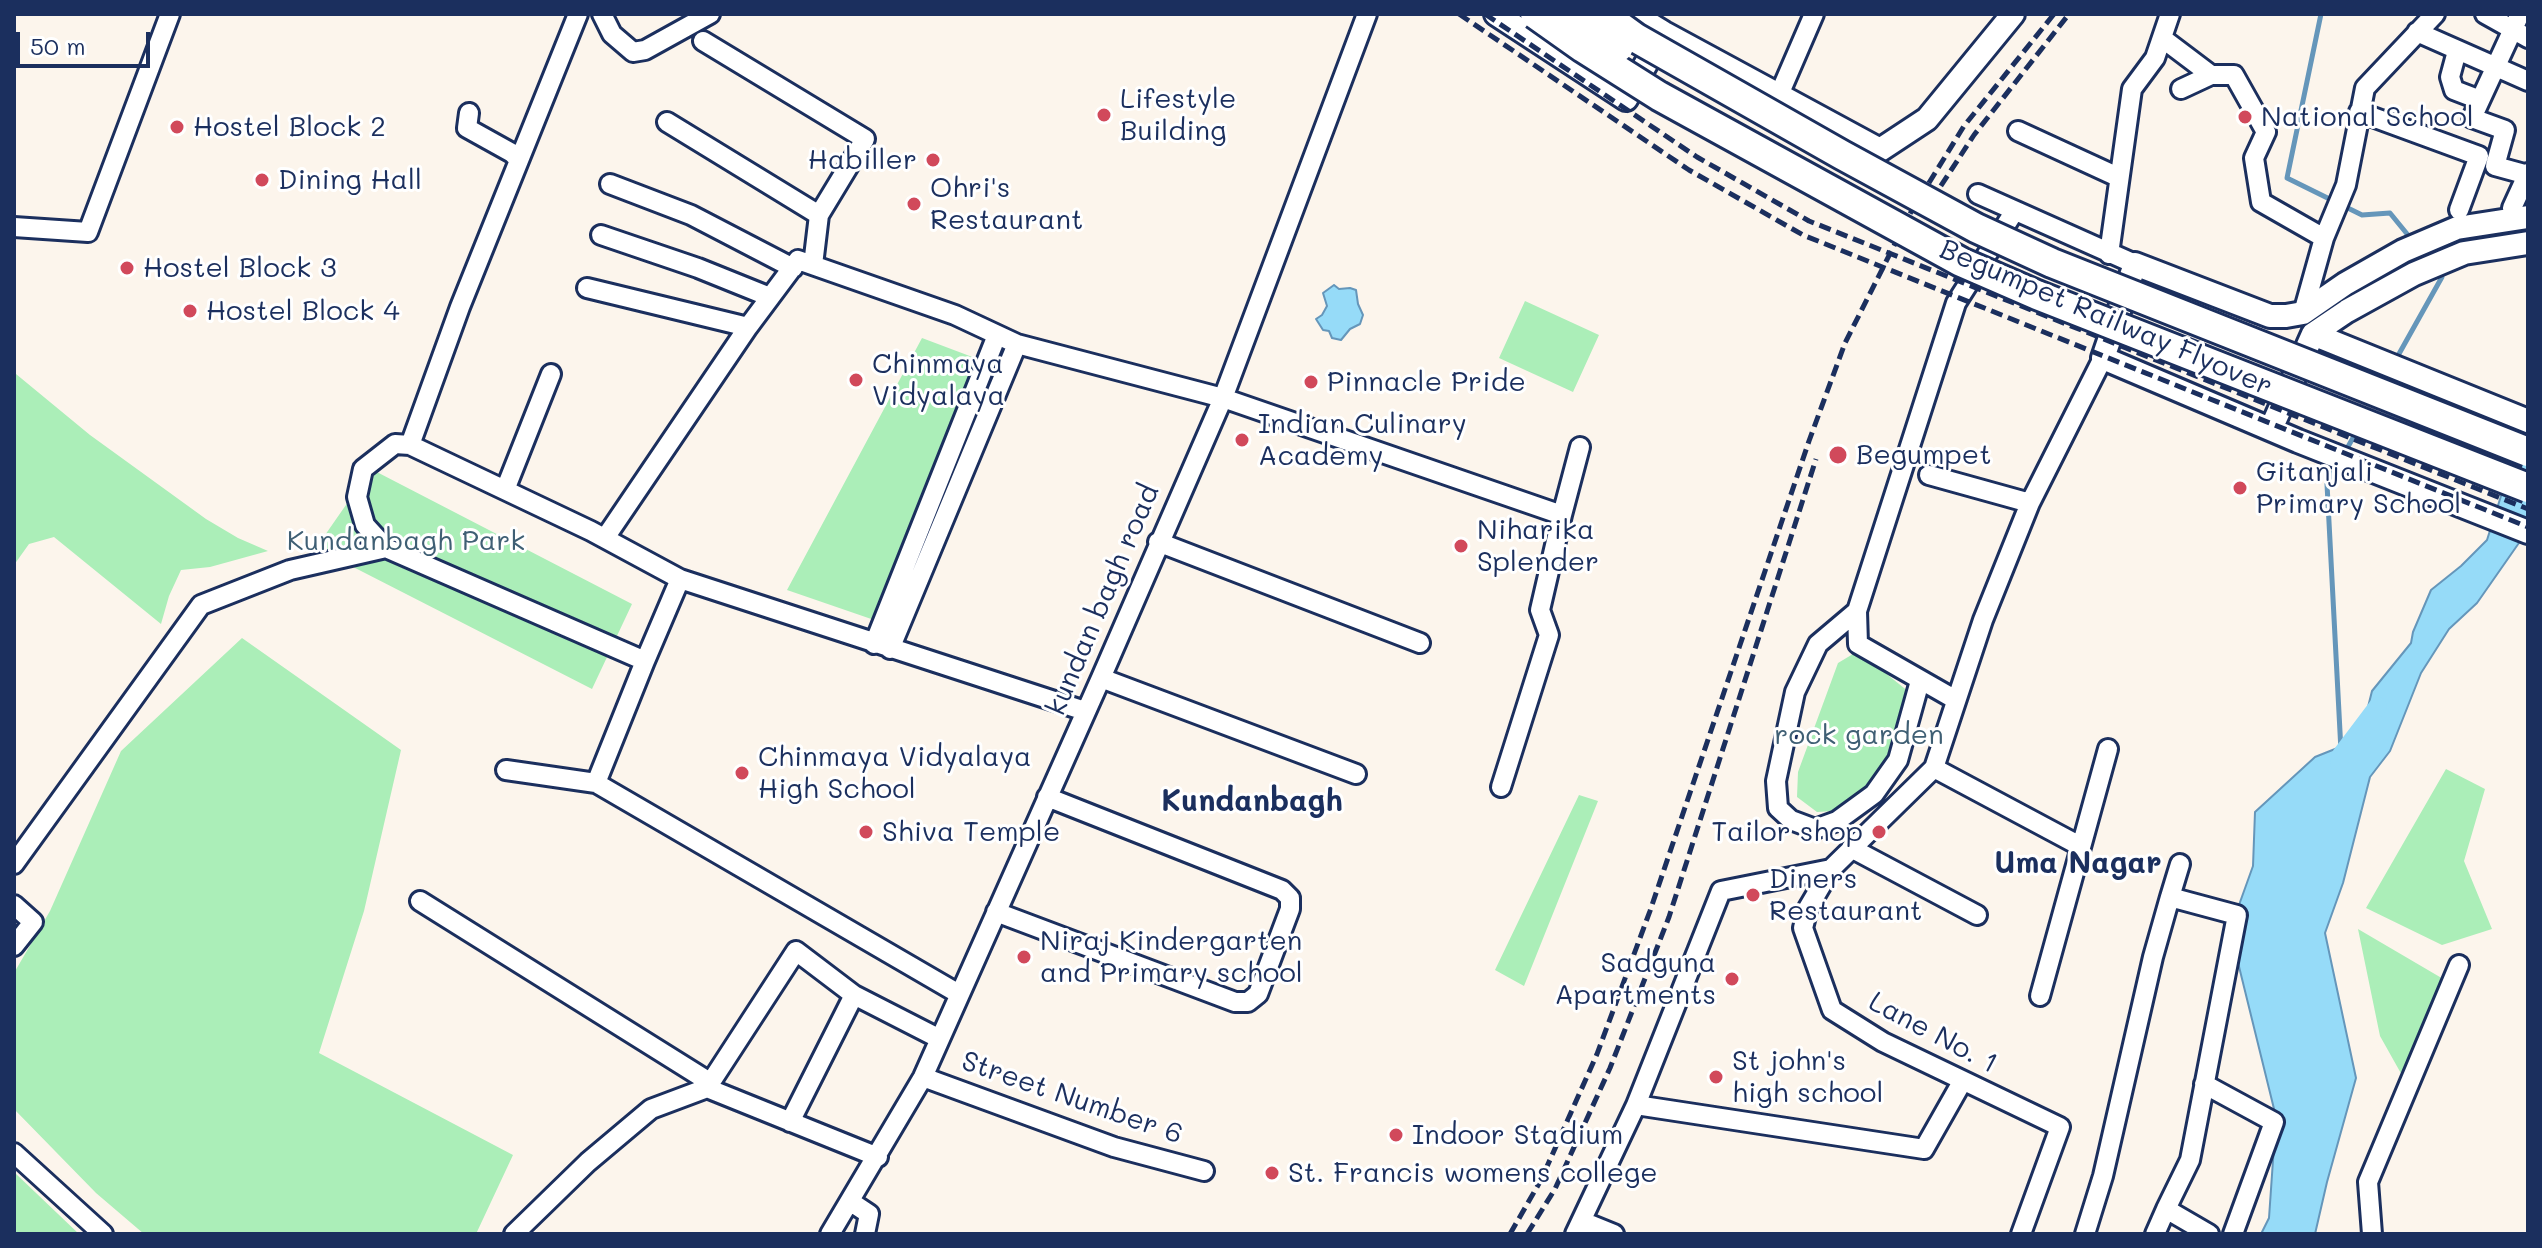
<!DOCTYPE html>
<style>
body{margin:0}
#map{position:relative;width:2542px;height:1248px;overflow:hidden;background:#fcf5ec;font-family:Mali,sans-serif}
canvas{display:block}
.frame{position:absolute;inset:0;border:16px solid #1b2f5e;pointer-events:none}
.scale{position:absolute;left:16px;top:32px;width:134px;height:36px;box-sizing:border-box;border:4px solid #1b2f5e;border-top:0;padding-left:10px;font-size:24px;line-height:28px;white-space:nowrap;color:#1b2f5e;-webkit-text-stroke:6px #fff;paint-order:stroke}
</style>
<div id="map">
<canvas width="2542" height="1248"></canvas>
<div class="frame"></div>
<div class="scale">50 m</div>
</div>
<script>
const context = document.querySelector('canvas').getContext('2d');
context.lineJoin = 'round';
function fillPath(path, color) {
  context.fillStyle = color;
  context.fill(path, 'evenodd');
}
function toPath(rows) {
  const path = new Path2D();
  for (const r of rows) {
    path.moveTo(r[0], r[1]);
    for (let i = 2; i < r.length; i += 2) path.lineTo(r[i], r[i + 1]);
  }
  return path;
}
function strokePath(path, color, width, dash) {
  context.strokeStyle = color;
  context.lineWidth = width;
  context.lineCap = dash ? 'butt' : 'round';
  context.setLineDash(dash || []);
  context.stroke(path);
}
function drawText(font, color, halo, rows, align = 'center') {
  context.font = font + ' Mali,sans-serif';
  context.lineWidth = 6;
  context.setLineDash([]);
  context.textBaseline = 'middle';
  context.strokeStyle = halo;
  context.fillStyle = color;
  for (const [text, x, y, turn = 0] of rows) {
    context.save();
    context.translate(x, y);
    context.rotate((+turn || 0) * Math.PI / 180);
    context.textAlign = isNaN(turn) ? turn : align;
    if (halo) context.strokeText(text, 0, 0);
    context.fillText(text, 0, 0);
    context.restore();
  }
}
fillPath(toPath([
 [1525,301,1599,335,1573,392,1499,358],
 [922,338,983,361,880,622,787,590],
 [16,374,90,435,206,519,238,538,268,551,210,567,181,570,169,596,161,624,54,537,29,544,14,565],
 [371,469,632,604,592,689,316,548],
 [242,638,401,750,364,911,319,1053,513,1155,476,1234,144,1234,96,1193,14,1109,14,973,50,911,121,751],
 [1858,651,1909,692,1901,760,1852,810,1817,812,1797,797,1798,772,1838,663],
 [2446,769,2485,789,2464,861,2492,929,2442,945,2366,908],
 [1579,795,1598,801,1524,986,1495,970],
 [2358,929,2445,980,2403,1077,2380,1036],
 [14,1172,79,1234,14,1234]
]), '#abeeb8');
const water = toPath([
 [1334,285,1339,289,1350,288,1356,290,1358,304,1363,315,1360,324,1350,329,1341,340,1332,338,1329,331,1323,330,1316,319,1322,315,1327,306,1323,293,1334,285],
 [2528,411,2528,530,2477,603,2449,629,2421,673,2390,751,2370,777,2343,883,2325,933,2356,1078,2327,1182,2315,1234,2261,1234,2269,1218,2276,1117,2230,930,2253,866,2255,812,2315,757,2360,739,2372,691,2411,643,2413,632,2431,590,2461,566,2487,540,2528,411]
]);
fillPath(water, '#96dbf8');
strokePath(water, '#6596ba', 2);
strokePath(toPath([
 [2321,14,2287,178,2362,215,2390,213,2412,240],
 [2395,361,2442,277,2436,269],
 [2345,452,2358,429],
 [2338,464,2327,484,2341,751]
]), '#6596ba', 5);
strokePath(toPath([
 [2339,764,2341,755,2378,706]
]), '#96dbf8', 18);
const minor = toPath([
 [602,14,612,34,633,52,645,50,710,14],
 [2485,14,2528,38],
 [2520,14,2472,118,2505,130,2495,166,2528,175],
 [2417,32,2528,81],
 [2162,38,2211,75],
 [703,41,865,139,819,215],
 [2457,51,2450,77,2454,90,2480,100],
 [2181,89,2211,75,2234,75,2266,132,2254,158,2261,202,2324,238],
 [1779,95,1814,14],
 [2359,112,2479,156,2459,210],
 [469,113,467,128,512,153,519,160],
 [667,122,819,215,813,265],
 [2018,131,2118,177],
 [610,184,691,215,793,268],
 [1978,194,2135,264],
 [2512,208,2528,173],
 [14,227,88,232,170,14],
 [601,235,698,268,770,297],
 [2109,254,2132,89,2155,58,2170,14],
 [587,288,748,327],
 [2303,313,2324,238,2346,185,2365,88,2435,14],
 [410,445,460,307,578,14],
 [1929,475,2030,503],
 [505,490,551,374],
 [605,538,748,327,798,260,955,315,1017,344,1223,398,1562,515],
 [1158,542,1420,643],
 [680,579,645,661,386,548,365,525,357,497,363,469,395,444,410,445,591,531,680,579,1085,711],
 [1857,611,1818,644,1795,692,1776,781,1778,808,1791,820,1815,829,1837,821,1874,794,1898,760,1920,681],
 [874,644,997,335],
 [890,649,1017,344],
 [1101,678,1356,774],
 [1956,700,1858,644,1857,611,1956,303,2014,212],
 [1934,768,2080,846],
 [506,770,596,783,645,661],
 [596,783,959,994],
 [1501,787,1549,635,1540,610,1562,515,1580,447],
 [1851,848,1977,915],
 [14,864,201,605,290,570,386,548],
 [1831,869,1808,908,1803,928,1832,1010,1883,1042,2060,1127,2021,1234],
 [2170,897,2180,864],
 [420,901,711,1083],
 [14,905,33,922,14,946],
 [996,912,1235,1002,1248,1002,1258,994,1290,909,1290,898,1282,890,1047,797],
 [2040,996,2108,749],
 [923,1077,1114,1147,1204,1171],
 [2204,1084,2274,1122,2233,1234],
 [707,1088,796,951,854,995,940,1039],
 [1636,1105,1924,1149,1962,1082],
 [790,1122,854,995],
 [14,1153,103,1234],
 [851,1202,869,1214,865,1234],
 [1582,1221,1614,1234],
 [514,1234,588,1162,651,1109,707,1088,878,1157],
 [830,1234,923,1077,1101,678,1223,398,1367,14],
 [1575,1234,1636,1105,1721,891,1831,869,1934,768,1983,620,2030,503,2103,358],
 [2085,1234,2103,1176,2153,957,2170,897,2237,915,2190,1160,2166,1209,2209,1234],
 [2155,1234,2166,1209],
 [2372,1234,2368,1182,2459,965]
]);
const tertiary = toPath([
 [1496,14,1626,99,1661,37],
 [1633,14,1664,33,1880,150,1927,119,2013,14],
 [2528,217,2457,228,2403,251,2345,284,2303,313,2286,316,2270,316,2135,264,2103,358,2298,441,2528,532],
 [2313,334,2528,421],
 [2271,429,2313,334,2347,311,2414,274,2464,253,2528,243]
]);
strokePath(minor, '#1b2f5e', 24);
strokePath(tertiary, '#1b2f5e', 28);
strokePath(minor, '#fff', 18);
strokePath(tertiary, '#fff', 22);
strokePath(toPath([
 [1459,14,1689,170,1803,235,2528,527],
 [1485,14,1697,157,1809,221,2528,509],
 [1931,201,1974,135,2069,14],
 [1510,1234,1541,1180,1597,1054,1650,911,1809,441,1845,343,1911,212,1964,126,2054,14],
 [1527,1234,1555,1189,1610,1068,1669,917,1816,459]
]), '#1b2f5e', 5, [12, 6]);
const primaryBridge = toPath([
 [1535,14,1583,48,1659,96,1961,262,2037,295,2528,488],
 [1570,14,1619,47],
 [1603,14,1636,38,1842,155,1976,228,2052,263,2528,452]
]);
strokePath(primaryBridge, '#1b2f5e', 34, []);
strokePath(primaryBridge, '#fff', 28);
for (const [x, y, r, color] of [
 [1104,115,8,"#d1495b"],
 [2245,117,8,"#d1495b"],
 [177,127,8,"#d1495b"],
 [933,160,8,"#d1495b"],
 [262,180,8,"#d1495b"],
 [914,204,8,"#d1495b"],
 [127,268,8,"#d1495b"],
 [190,311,8,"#d1495b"],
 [856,380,8,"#d1495b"],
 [1311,382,8,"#d1495b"],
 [1242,440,8,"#d1495b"],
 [1838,455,10,"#d1495b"],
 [2240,488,8,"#d1495b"],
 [1461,546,8,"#d1495b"],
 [742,773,8,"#d1495b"],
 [866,832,8,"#d1495b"],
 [1879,832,8,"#d1495b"],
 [1753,895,8,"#d1495b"],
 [1024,957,8,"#d1495b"],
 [1732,979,8,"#d1495b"],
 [1716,1077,8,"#d1495b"],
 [1396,1135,8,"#d1495b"],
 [1272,1173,8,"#d1495b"]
]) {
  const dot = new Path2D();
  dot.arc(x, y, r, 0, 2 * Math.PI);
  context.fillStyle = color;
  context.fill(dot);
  strokePath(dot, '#fff', 3);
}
drawText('28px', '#1b2f5e', '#fff', [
 ["Lifestyle",1120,99],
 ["Building",1120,131],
 ["National School",2261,117],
 ["Hostel Block 2",193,127],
 ["Habiller",917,160,"right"],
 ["Dining Hall",278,180],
 ["Ohri's",930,188],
 ["Restaurant",930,220],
 ["Hostel Block 3",143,268],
 ["Hostel Block 4",206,311],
 ["Chinmaya",872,364],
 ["Vidyalaya",872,396],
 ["Pinnacle Pride",1327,382],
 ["Indian Culinary",1258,424],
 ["Academy",1258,456],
 ["Begumpet",1856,455],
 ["Gitanjali",2256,472],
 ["Primary School",2256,504],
 ["Niharika",1477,530],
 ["Splender",1477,562],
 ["Chinmaya Vidyalaya",758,757],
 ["High School",758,789],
 ["Shiva Temple",882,832],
 ["Tailor shop",1863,832,"right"],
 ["Diners",1769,879],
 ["Restaurant",1769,911],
 ["Niraj Kindergarten",1040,941],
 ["and Primary school",1040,973],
 ["Sadguna",1716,963,"right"],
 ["Apartments",1716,995,"right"],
 ["St john's",1732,1061],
 ["high school",1732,1093],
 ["Indoor Stadium",1412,1135],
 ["St. Francis womens college",1288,1173]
], 'left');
drawText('28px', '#1b2f5e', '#fff', [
 ["Begumpet Railway Flyover",2106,318,23],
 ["kundan bagh road",1103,600,-67],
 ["Lane No. 1",1933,1033,28],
 ["Street Number 6",1072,1098,19]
]);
drawText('28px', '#3f5f74', '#fff', [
 ["Kundanbagh Park",406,541],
 ["rock garden",1859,735]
]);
drawText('bold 30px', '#1b2f5e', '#fff', [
 ["Kundanbagh",1252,802],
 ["Uma Nagar",2078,864]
]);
</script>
